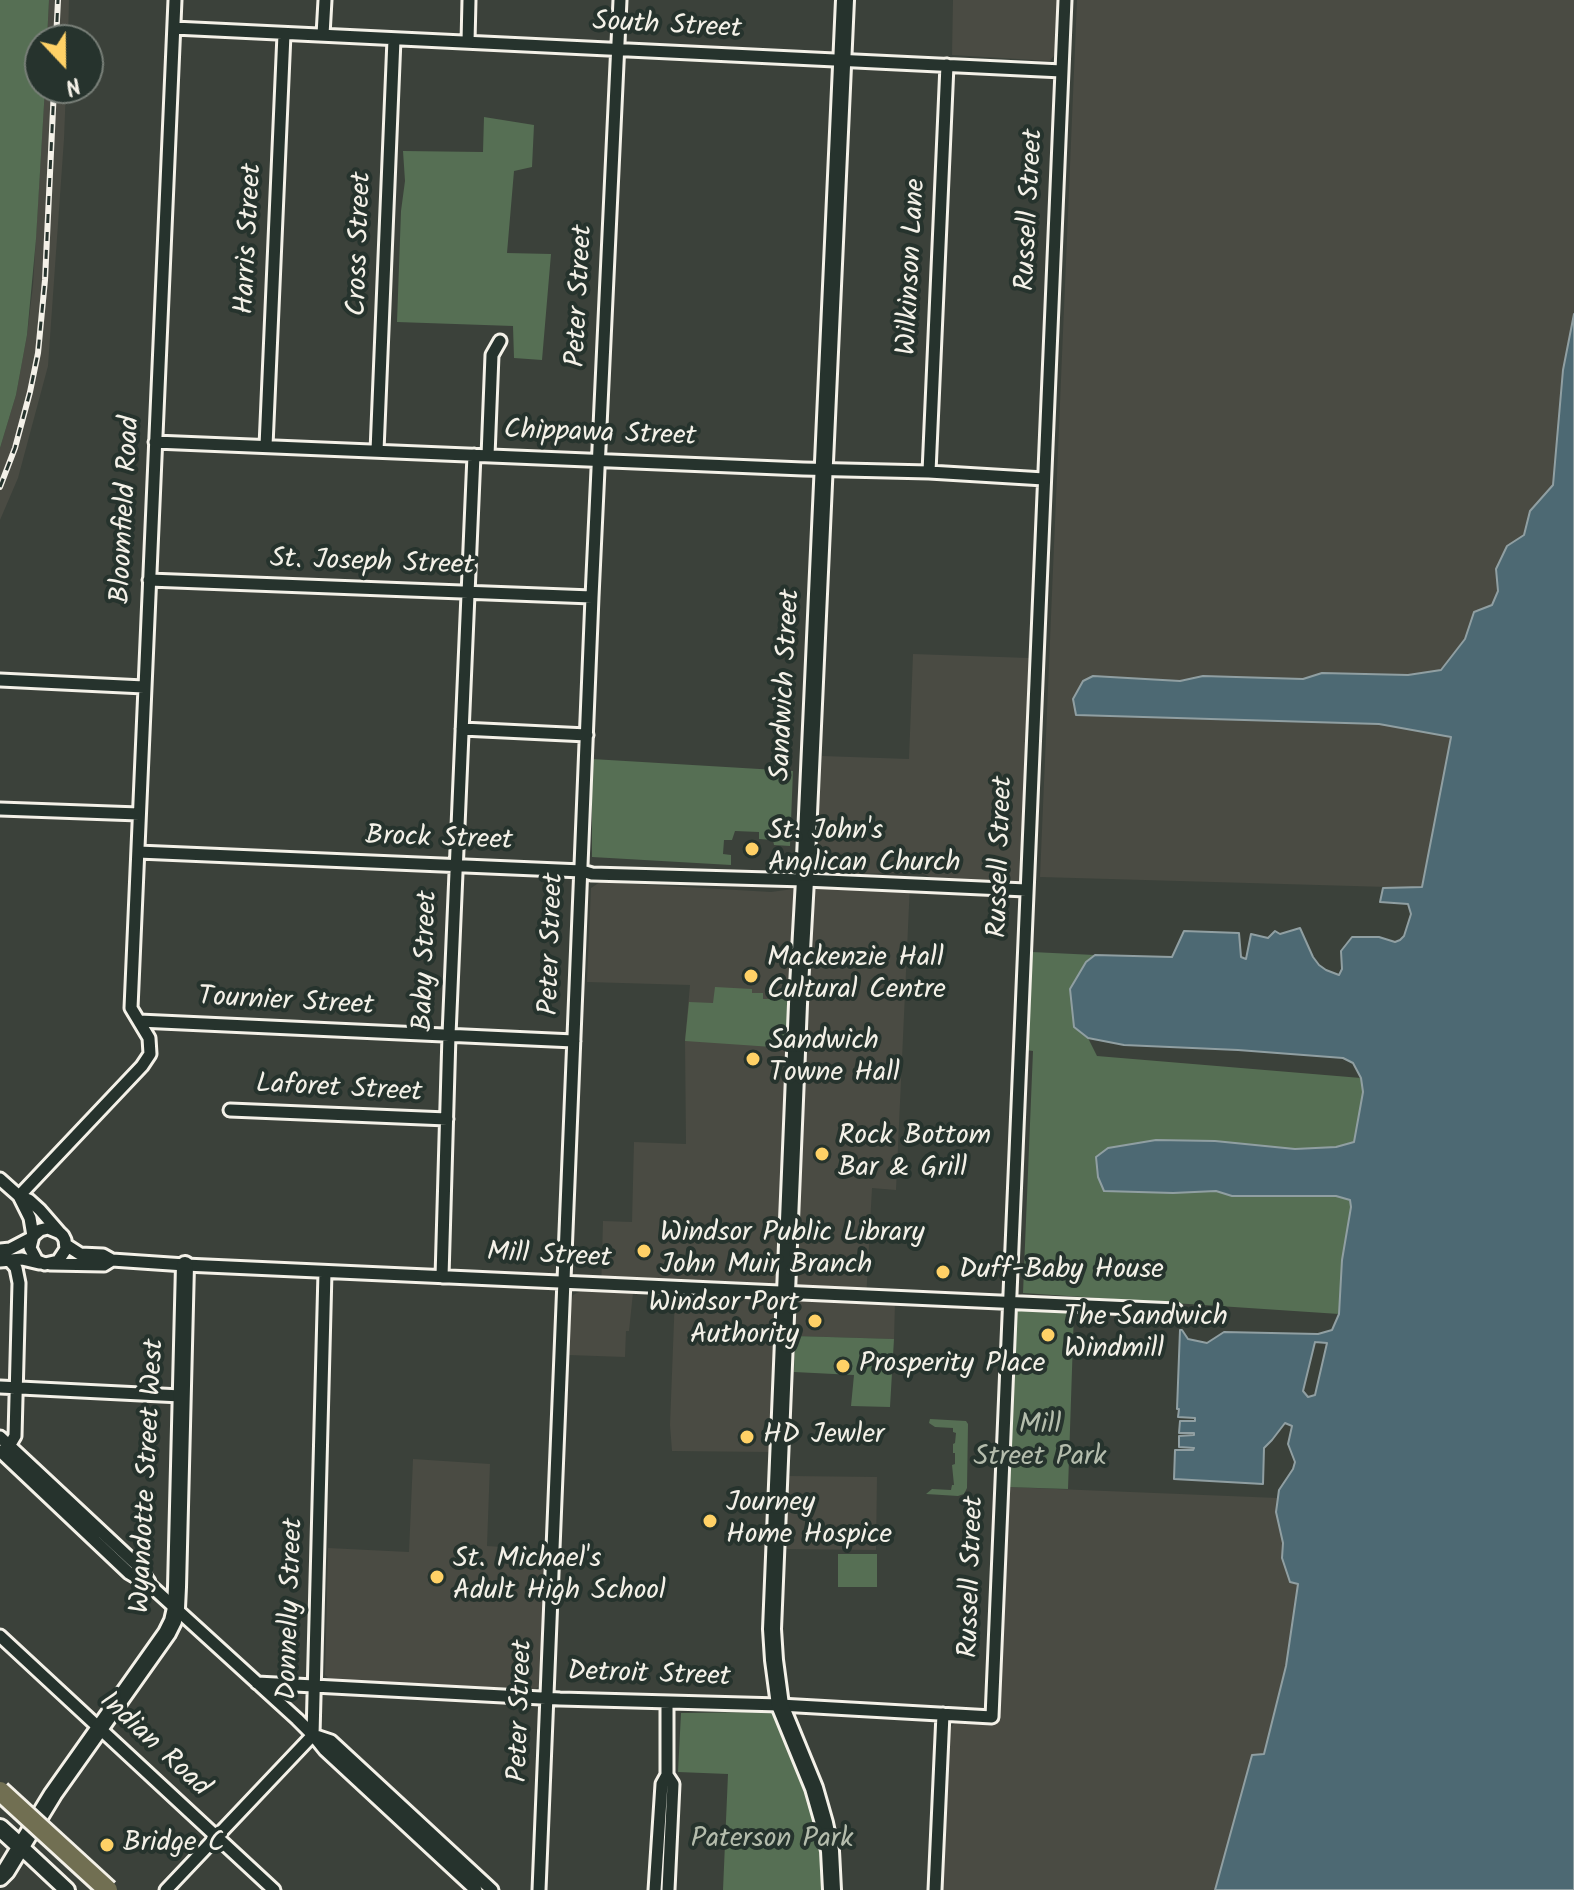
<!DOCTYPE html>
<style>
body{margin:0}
#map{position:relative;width:1574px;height:1890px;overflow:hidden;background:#3b413a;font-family:Kalam,sans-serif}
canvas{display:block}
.north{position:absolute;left:24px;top:24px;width:80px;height:80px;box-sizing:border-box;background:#26332d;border:2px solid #787f78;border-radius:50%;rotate:158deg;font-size:22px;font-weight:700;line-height:32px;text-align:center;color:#f4f1e8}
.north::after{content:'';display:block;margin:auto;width:28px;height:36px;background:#ffd166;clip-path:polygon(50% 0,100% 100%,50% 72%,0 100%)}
</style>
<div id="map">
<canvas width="1574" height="1890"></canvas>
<div class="north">N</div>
</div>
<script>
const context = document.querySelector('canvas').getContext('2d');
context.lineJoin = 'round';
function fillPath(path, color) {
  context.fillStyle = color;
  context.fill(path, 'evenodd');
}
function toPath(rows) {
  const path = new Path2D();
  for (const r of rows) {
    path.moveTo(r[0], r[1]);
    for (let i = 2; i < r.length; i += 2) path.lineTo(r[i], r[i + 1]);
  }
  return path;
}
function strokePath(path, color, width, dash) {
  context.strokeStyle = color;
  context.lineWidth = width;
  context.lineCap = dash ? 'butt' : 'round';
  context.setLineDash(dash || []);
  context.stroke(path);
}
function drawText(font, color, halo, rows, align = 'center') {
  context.font = font + ' Kalam,sans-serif';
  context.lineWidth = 8;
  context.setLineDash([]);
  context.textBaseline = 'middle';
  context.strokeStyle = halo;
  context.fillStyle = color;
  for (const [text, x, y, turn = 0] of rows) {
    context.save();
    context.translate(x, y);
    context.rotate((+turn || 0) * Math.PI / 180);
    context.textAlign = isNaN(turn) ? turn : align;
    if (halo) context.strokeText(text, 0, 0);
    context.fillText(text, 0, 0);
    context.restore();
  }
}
fillPath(toPath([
 [49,0,69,0,68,40,47,40],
 [953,0,1059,0,1056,53,1050,61,952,55],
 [1077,0,1574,0,1574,315,1556,446,1553,485,1531,511,1524,535,1496,569,1498,591,1492,605,1475,612,1465,639,1441,670,1408,675,1322,673,1303,679,1203,676,1180,681,1379,724,1451,736,1422,888,1040,877],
 [45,88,66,88,64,139,48,366,18,478,0,520,0,448,16,395,27,335,33,285],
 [913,654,1029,658,1023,880,1013,882,935,879,921,873,826,874,818,870,815,865,822,756,909,759],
 [600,882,771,892,822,885,835,887,910,884,896,1190,872,1188,866,1300,895,1302,894,1339,795,1336,795,1360,773,1359,770,1452,672,1451,670,1425,675,1295,633,1293,629,1331,626,1331,625,1357,568,1355,571,1304,573,1295,581,1291,601,1292,603,1221,632,1222,634,1142,686,1144,685,1041,690,985,587,982,591,888],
 [413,1459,490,1464,487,1546,548,1550,542,1684,534,1690,483,1687,333,1683,325,1675,328,1548,409,1552],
 [789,1476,877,1477,876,1550,784,1549,784,1531,787,1523],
 [1008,1487,1278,1498,1276,1512,1283,1543,1282,1558,1298,1584,1286,1666,1264,1755,1252,1755,1215,1890,941,1890,948,1730,955,1723,965,1720,999,1721]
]), '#4a4b43');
fillPath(toPath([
 [0,0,49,0,47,40,40,40,40,88,45,88,36,239,27,335,16,395,0,448],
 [484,117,534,125,532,167,514,171,507,253,551,254,542,360,514,358,513,326,397,322,401,211,405,181,403,151,483,152],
 [592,759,793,771,790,846,774,845,773,840,759,839,759,832,735,831,732,840,724,840,723,854,731,855,731,865,592,857],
 [1032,952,1095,955,1086,962,1074,1027,1088,1038,1097,1056,1361,1078,1363,1092,1355,1142,1336,1147,1295,1149,1215,1141,1156,1140,1104,1191,1173,1193,1216,1191,1232,1196,1336,1196,1350,1199,1351,1207,1342,1260,1339,1314,1023,1293,1033,1051,1026,1050],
 [715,987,752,989,752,993,763,993,763,999,789,999,792,1009,791,1039,788,1042,787,1048,685,1041,689,1002,713,1003],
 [1024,1308,1074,1310,1068,1489,1008,1487,1015,1316,1018,1311],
 [795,1336,894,1339,890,1407,851,1406,854,1375,794,1372],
 [930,1419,966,1421,968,1424,967,1488,964,1494,958,1496,926,1494,932,1489,951,1490,952,1485,954,1485,952,1465,955,1464,955,1453,953,1453,953,1444,955,1443,956,1433,953,1432,953,1428,935,1427,929,1423],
 [838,1554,877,1554,877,1587,838,1587],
 [762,1712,772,1713,777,1718,785,1742,809,1796,821,1845,824,1890,723,1890,728,1774,678,1772,681,1713]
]), '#566f54');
const water = toPath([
 [1574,314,1574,1890,1215,1890,1252,1755,1264,1754,1286,1666,1298,1584,1290,1582,1282,1558,1283,1543,1276,1512,1279,1490,1293,1469,1295,1462,1288,1444,1292,1426,1285,1423,1272,1440,1264,1448,1263,1484,1174,1479,1175,1450,1193,1450,1194,1448,1179,1447,1179,1436,1194,1435,1194,1433,1179,1433,1180,1421,1195,1421,1195,1418,1178,1417,1179,1409,1177,1409,1180,1330,1182,1330,1188,1339,1207,1343,1224,1332,1318,1334,1332,1330,1339,1314,1342,1260,1351,1207,1350,1200,1336,1196,1232,1196,1216,1191,1173,1193,1104,1191,1098,1177,1096,1157,1108,1148,1156,1140,1215,1141,1295,1149,1336,1147,1354,1142,1363,1092,1361,1078,1353,1063,1343,1058,1238,1050,1124,1045,1088,1038,1074,1027,1070,989,1086,962,1095,955,1172,957,1184,931,1239,933,1241,957,1246,959,1251,934,1268,938,1275,931,1280,934,1300,928,1313,957,1319,965,1326,970,1339,975,1342,969,1341,951,1352,937,1379,937,1395,942,1400,940,1404,936,1411,914,1408,904,1380,902,1383,888,1422,887,1451,737,1379,724,1076,715,1073,699,1083,681,1093,676,1180,681,1203,676,1303,679,1322,673,1408,675,1441,670,1465,639,1474,612,1492,605,1498,591,1496,569,1507,546,1524,535,1530,511,1553,485,1563,370,1574,314],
 [1315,1342,1327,1343,1315,1395,1308,1397,1303,1391,1315,1342]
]);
fillPath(water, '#4d6973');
strokePath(water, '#909fa2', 2);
const minor = toPath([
 [174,28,1062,71],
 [323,35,325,0],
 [468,42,469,0],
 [155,442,803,469,929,472,1044,479],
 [266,446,284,34],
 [377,451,394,39],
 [488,456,492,355,500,341],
 [929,472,947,65],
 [149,580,592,597],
 [0,680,144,687],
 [462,729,587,735],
 [0,809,139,814],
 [138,852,582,871,592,874,805,880,1026,890],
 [139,1021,574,1041],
 [230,1110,447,1119],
 [0,1179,19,1196,29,1200,40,1210,60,1233,63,1236,65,1240,66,1249,58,1261,45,1264,37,1261,30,1248,33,1236,40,1230,48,1228,60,1233],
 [19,1196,142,1066,150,1054,149,1038,131,1008,175,0],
 [19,1196,30,1218,33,1236],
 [66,1245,80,1254,103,1255,112,1260,185,1265,1176,1310],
 [0,1250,10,1249,31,1238],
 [0,1261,22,1259,39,1263],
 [50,1264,104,1265,112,1260],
 [442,1277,449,1035,474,455],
 [0,1387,181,1396],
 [0,1437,137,1565,149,1582],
 [0,1451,129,1573,151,1586,297,1719,313,1735,325,1750,476,1890],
 [6,1451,15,1436,19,1283,16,1268,9,1260],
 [0,1636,274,1890],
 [257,1683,560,1699,780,1705,992,1717,1065,0],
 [313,1735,331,1741,492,1890],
 [667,1775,673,1784,668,1890],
 [166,1890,313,1735,325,1272],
 [539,1890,592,597,620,0],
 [655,1890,662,1784,667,1775,667,1702],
 [935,1890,943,1714]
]);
const tertiary = toPath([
 [21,1847,67,1890]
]);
const secondary = toPath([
 [0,1828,21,1847],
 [0,1877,6,1871,53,1794,167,1633,173,1621,176,1608,177,1587,185,1265],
 [832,1890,830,1851,824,1823,814,1788,780,1705,774,1660,772,1629,798,1004,805,880,845,0]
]);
strokePath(minor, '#f4f1e8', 17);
strokePath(tertiary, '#f4f1e8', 20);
strokePath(secondary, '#f4f1e8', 22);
strokePath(minor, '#26332d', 11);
strokePath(tertiary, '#26332d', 14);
strokePath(secondary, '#26332d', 16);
const rail = toPath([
 [56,40,58,0],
 [0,487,15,448,30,392,38,353,45,280,54,88]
]);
strokePath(rail, '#f4f1e8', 6);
strokePath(rail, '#26332d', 3, [9]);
const trunkBridge = toPath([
 [0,1791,108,1890]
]);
strokePath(trunkBridge, '#f4f1e8', 24, []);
strokePath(trunkBridge, '#716f52', 18);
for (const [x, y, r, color] of [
 [752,849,8,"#ffd166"],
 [751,976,8,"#ffd166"],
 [753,1059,8,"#ffd166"],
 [822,1154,8,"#ffd166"],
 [644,1251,8,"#ffd166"],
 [943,1272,8,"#ffd166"],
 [815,1321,8,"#ffd166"],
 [1048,1335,8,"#ffd166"],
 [843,1366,8,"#ffd166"],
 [747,1437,8,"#ffd166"],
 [710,1521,8,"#ffd166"],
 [437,1577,8,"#ffd166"],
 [107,1845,8,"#ffd166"]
]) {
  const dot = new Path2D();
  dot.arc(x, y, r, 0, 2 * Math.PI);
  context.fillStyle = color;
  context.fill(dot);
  strokePath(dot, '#26332d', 3);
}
drawText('28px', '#f4f1e8', '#26332d', [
 ["South Street",667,28,3],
 ["Russell Street",1032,210,-87],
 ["Harris Street",251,239,-87],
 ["Cross Street",362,244,-88],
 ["Wilkinson Lane",914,267,-87],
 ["Peter Street",582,296,-87],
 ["Chippawa Street",600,436,2],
 ["Bloomfield Road",128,510,-87],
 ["St. Joseph Street",372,565,2],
 ["Sandwich Street",788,685,-87],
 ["Brock Street",439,841,2],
 ["Russell Street",1003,857,-88],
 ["Peter Street",554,944,-88],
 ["Baby Street",428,961,-88],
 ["Tournier Street",286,1004,3],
 ["Laforet Street",339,1091,3],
 ["Mill Street",549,1258,3],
 ["Wyandotte Street West",150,1476,-87],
 ["Russell Street",974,1577,-88],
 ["Donnelly Street",293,1609,-88],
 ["Detroit Street",649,1677,2],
 ["Peter Street",523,1711,-88],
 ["Indian Road",153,1746,43]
]);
drawText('28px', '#f4f1e8', '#26332d', [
 ["St. John's",768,833],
 ["Anglican Church",768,865],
 ["Mackenzie Hall",767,960],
 ["Cultural Centre",767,992],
 ["Sandwich",769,1043],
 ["Towne Hall",769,1075],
 ["Rock Bottom",838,1138],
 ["Bar & Grill",838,1170],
 ["Windsor Public Library",660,1235],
 ["John Muir Branch",660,1267],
 ["Duff-Baby House",959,1272],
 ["Windsor Port",799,1305,"right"],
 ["Authority",799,1337,"right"],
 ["The Sandwich",1064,1319],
 ["Windmill",1064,1351],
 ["Prosperity Place",859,1366],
 ["HD Jewler",763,1437],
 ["Journey",726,1505],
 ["Home Hospice",726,1537],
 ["St. Michael's",453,1561],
 ["Adult High School",453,1593],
 ["Bridge C",123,1845]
], 'left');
drawText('28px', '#b5bdad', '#26332d', [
 ["Mill",1040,1427],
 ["Street Park",1040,1459],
 ["Paterson Park",772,1841]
]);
</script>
